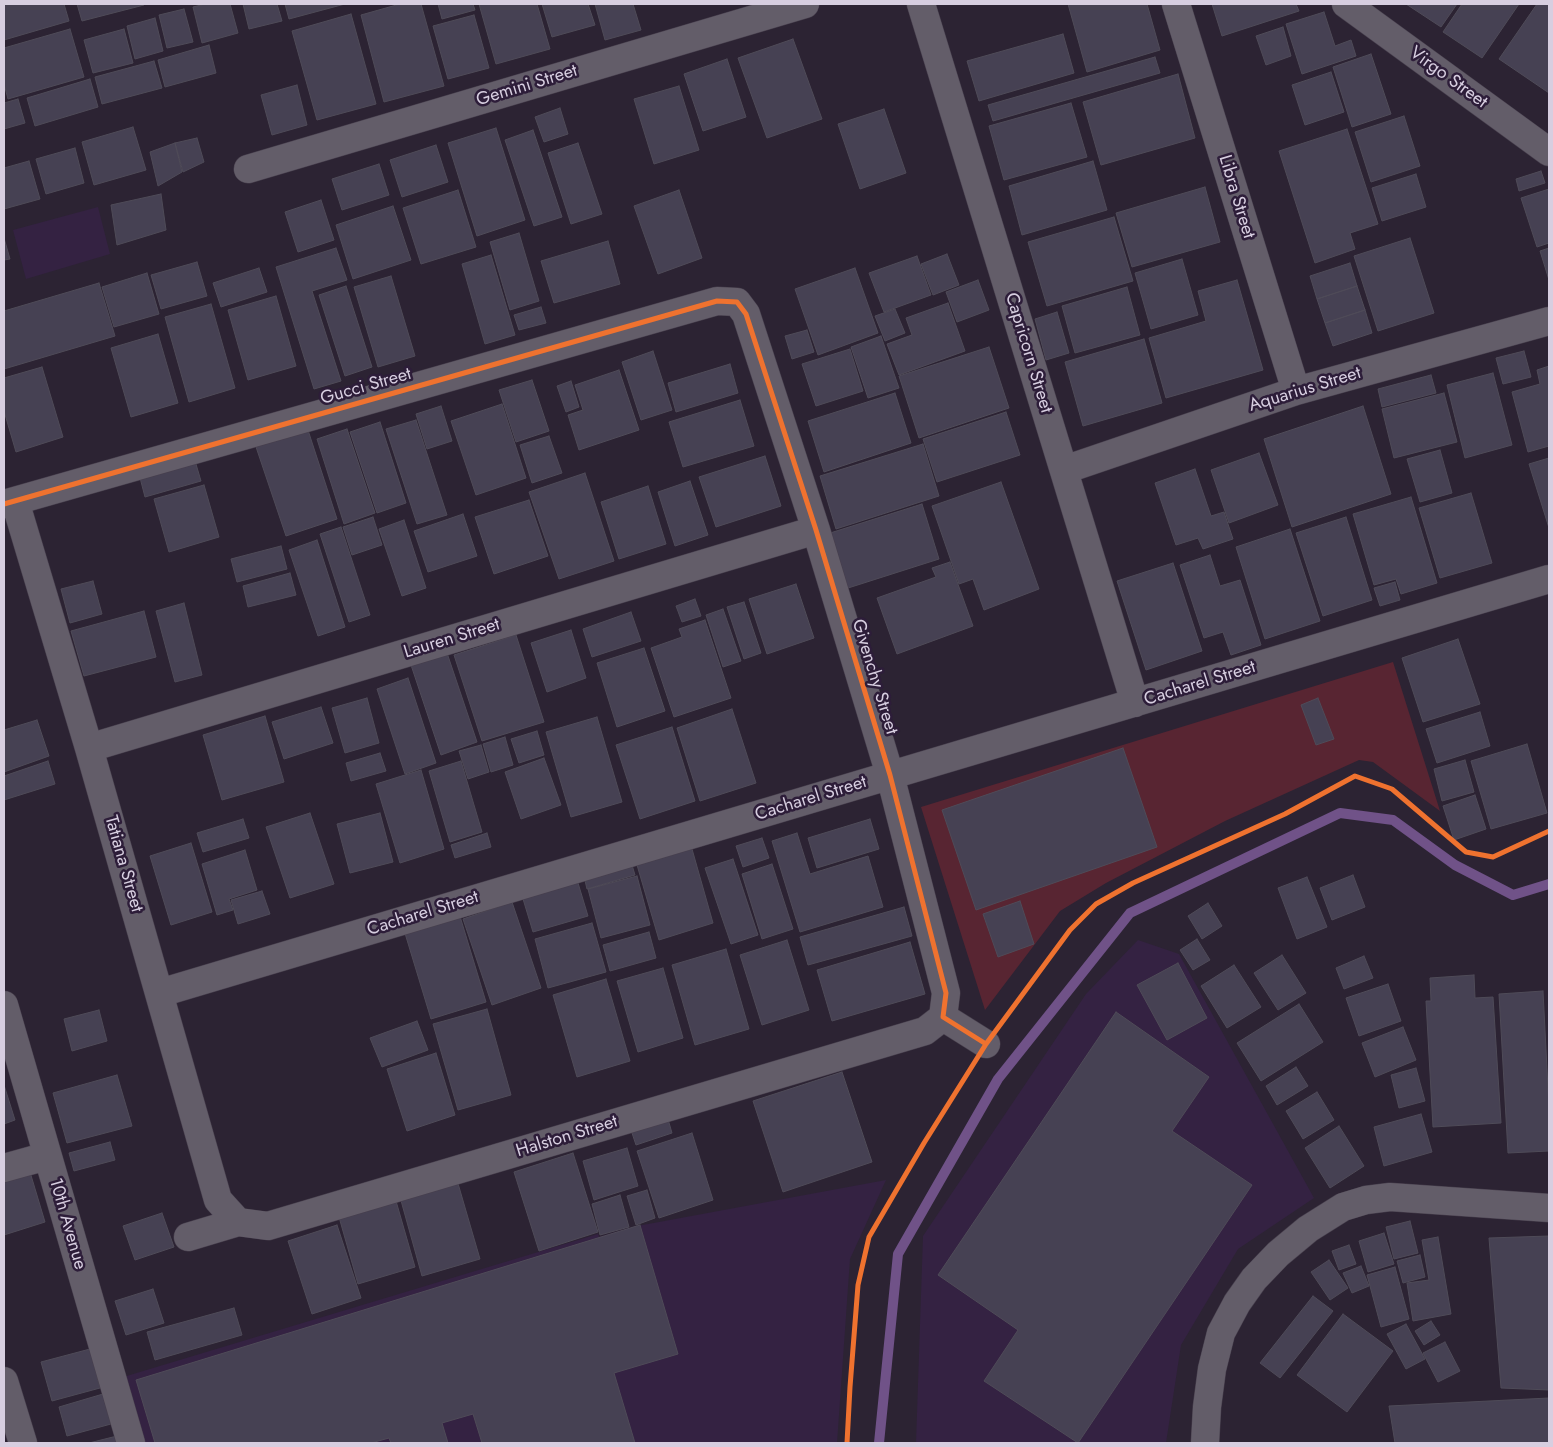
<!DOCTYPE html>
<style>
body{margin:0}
#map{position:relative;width:1553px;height:1447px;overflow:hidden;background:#2c2333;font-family:Jost,sans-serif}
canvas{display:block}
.frame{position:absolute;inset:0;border:5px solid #d7cee0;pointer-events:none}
</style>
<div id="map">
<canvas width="1553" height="1447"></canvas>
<div class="frame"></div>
</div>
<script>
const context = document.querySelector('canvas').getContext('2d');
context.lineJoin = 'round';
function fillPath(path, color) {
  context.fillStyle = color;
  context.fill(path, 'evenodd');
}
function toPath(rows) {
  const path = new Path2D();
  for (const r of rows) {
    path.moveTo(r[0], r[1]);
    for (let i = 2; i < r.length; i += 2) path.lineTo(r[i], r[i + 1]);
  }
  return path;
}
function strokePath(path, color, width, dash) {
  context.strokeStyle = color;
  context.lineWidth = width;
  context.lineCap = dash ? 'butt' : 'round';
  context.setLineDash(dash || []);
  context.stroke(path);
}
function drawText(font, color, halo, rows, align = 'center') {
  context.font = font + ' Jost,sans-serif';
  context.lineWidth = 5;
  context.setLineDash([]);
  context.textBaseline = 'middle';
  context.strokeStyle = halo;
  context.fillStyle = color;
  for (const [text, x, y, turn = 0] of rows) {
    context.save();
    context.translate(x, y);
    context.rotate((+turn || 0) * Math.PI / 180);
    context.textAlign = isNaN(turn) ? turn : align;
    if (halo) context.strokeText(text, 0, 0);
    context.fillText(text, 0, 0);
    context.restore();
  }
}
fillPath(toPath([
 [98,207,110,254,26,279,13,230],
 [1138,940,1179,954,1314,1198,1238,1249,1181,1345,1166,1443,916,1443,923,1236,1086,994],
 [886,1180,850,1259,837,1443,140,1443,120,1378,598,1234,599,1237,632,1227]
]), '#342242');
fillPath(toPath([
 [1393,662,1440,811,1373,762,1359,760,1225,821,1106,883,1060,911,985,1010,921,807]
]), '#582532');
strokePath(toPath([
 [879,1443,898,1254,998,1079,1130,913,1340,813,1393,820,1455,865,1513,895,1549,884]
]), '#705288', 10);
const building = toPath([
 [4,4,64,4,69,21,4,40,4,4],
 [77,4,144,4,144,5,82,21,77,4],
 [205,4,230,4,238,33,202,43,193,7,205,4],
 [243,4,277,4,282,21,249,29,243,4],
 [285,4,345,4,289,19,285,4],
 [400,4,421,4,444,86,384,102,361,15,400,4],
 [438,4,473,4,475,10,442,19,438,4],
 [479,4,537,4,550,49,496,64,479,4],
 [542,4,588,4,595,25,552,37,542,4],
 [595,4,633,4,641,30,605,40,595,4],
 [1068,4,1147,4,1160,50,1087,72,1068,4],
 [1212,4,1296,4,1299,11,1222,36,1212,4],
 [1406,4,1457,4,1441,27,1406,4],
 [1462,4,1519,4,1482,58,1443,32,1462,4],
 [1537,4,1549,4,1549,93,1499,59,1537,4],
 [184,9,193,42,167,48,159,15,184,9],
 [1324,12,1335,46,1351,40,1356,56,1302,74,1286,24,1324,12],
 [351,14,376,104,317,120,292,31,351,14],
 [474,15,489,68,448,79,433,26,474,15],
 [155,18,163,51,135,59,127,26,155,18],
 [1283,27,1291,56,1266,65,1256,36,1283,27],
 [70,29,84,77,8,99,4,84,4,48,70,29],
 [124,29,133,63,93,73,84,40,124,29],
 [1063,34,1074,73,979,101,967,61,1063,34],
 [793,39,822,119,767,138,738,58,793,39],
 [209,45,216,73,165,87,158,60,209,45],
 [1371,54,1391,114,1352,127,1333,67,1371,54],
 [1155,57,1160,73,993,121,988,105,1155,57],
 [727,59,746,117,703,131,684,74,727,59],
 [154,61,162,88,102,104,95,77,154,61],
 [1331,72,1344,112,1305,125,1292,85,1331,72],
 [1178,74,1195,138,1101,165,1083,102,1178,74],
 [90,79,98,107,35,126,27,98,90,79],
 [297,85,307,125,272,135,261,95,297,85],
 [679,86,699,150,654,164,634,99,679,86],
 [18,99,25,123,4,129,4,103,18,99],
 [1071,103,1087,157,1004,180,989,126,1071,103],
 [560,108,568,134,544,142,535,117,560,108],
 [884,109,906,173,860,189,838,124,884,109],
 [1404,116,1420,166,1371,182,1355,132,1404,116],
 [133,127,146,170,94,185,82,142,133,127],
 [496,128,525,220,477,236,448,143,496,128],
 [1347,129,1378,224,1350,233,1355,249,1315,263,1279,151,1347,129],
 [533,130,562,217,534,226,505,140,533,130],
 [197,138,204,162,183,172,175,143,197,138],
 [175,143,182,172,158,186,150,152,175,143],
 [578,143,602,214,571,224,548,153,578,143],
 [436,145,448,182,402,197,390,160,436,145],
 [75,148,84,183,46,194,36,159,75,148],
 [29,161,40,199,4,209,4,168,29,161],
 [1093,161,1107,210,1022,235,1009,186,1093,161],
 [379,164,389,195,342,210,332,179,379,164],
 [1541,171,1545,183,1519,191,1516,179,1541,171],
 [1416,174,1426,207,1382,221,1372,188,1416,174],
 [1205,187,1220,242,1132,267,1116,213,1205,187],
 [1549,189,1549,243,1537,247,1521,198,1549,189],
 [458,190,476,247,421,264,403,208,458,190],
 [679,190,702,258,658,274,634,206,679,190],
 [161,194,166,230,117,245,111,205,161,194],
 [321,200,334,240,298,252,285,212,321,200],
 [393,206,411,260,353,279,336,225,393,206],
 [1114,217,1133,281,1047,306,1028,242,1114,217],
 [519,233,539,301,510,310,490,242,519,233],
 [4,238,10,259,4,260,4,238],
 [1410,238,1434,313,1378,331,1354,256,1410,238],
 [608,241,620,284,554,303,541,261,608,241],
 [336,248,347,280,312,291,341,381,314,389,276,267,336,248],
 [1549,248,1549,280,1540,251,1549,248],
 [947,254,959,285,933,295,921,264,947,254],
 [491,255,515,335,485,344,462,264,491,255],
 [917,256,931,295,884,312,869,273,917,256],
 [1182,259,1198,315,1151,329,1135,273,1182,259],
 [197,262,207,296,161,309,151,275,197,262],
 [1350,263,1357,286,1317,299,1310,276,1350,263],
 [259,268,267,292,221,307,213,283,259,268],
 [855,268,878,333,818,355,795,289,855,268],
 [147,273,159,314,114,327,102,287,147,273],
 [391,276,415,356,378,367,354,287,391,276],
 [978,280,989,310,957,322,946,292,978,280],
 [1237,280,1263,370,1166,398,1149,338,1206,321,1198,291,1237,280],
 [99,283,115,336,4,369,4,311,99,283],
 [346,286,372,367,345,376,319,295,346,286],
 [1357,286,1365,310,1325,323,1317,299,1357,286],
 [1127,287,1140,335,1075,353,1062,306,1127,287],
 [276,296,296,366,248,380,228,310,276,296],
 [948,303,965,351,899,375,887,344,912,335,906,318,948,303],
 [211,304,235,388,189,402,165,317,211,304],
 [541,307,546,323,519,330,514,315,541,307],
 [895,309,905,333,885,341,875,316,895,309],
 [1365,310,1372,333,1333,346,1325,323,1365,310],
 [1057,312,1069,353,1046,360,1035,319,1057,312],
 [807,330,814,352,792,359,785,336,807,330],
 [158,334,178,403,131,417,111,348,158,334],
 [881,336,899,388,868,398,851,347,881,336],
 [1144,339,1162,403,1083,426,1065,362,1144,339],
 [989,347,1009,408,919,438,899,376,989,347],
 [850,349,863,391,816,406,802,364,850,349],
 [653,351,672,410,641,420,622,362,653,351],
 [1524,351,1531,377,1503,384,1496,358,1524,351],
 [730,364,738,393,676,412,668,383,730,364],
 [1549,366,1549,446,1528,452,1512,392,1540,384,1537,370,1549,366],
 [42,367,63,437,16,452,4,411,4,378,42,367],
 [619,370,639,430,579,450,568,415,583,410,575,385,619,370],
 [1493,373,1512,445,1465,458,1447,385,1493,373],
 [1431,375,1436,393,1382,407,1378,389,1431,375],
 [532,380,549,431,516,442,499,390,532,380],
 [571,381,579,407,566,412,557,386,571,381],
 [895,393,911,443,824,472,808,421,895,393],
 [1444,393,1457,442,1394,458,1382,409,1444,393],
 [740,400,754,446,683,467,669,422,740,400],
 [502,404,526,478,476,495,451,421,502,404],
 [441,406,452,441,427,449,416,414,441,406],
 [1363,406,1391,494,1292,527,1264,439,1363,406],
 [1006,412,1020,455,937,482,923,439,1006,412],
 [416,420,447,515,417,524,386,429,416,420],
 [305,421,337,519,286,536,253,438,305,421],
 [380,422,406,503,377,513,350,432,380,422],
 [347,429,375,513,344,524,317,439,347,429],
 [549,436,562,473,532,483,520,445,549,436],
 [923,444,939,496,836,529,820,476,923,444],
 [1440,450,1452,493,1420,502,1407,459,1440,450],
 [1259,453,1278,505,1229,523,1211,470,1259,453],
 [193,454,201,481,145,497,138,470,193,454],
 [765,456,781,506,716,527,699,477,765,456],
 [1549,458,1549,528,1529,464,1549,458],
 [1195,469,1211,516,1224,512,1233,539,1203,549,1198,538,1176,545,1155,483,1195,469],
 [585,473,614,561,559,579,529,492,585,473],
 [690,481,708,535,675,546,658,492,690,481],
 [1001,482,1039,589,984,610,973,579,959,584,932,506,1001,482],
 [204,485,219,537,169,552,154,499,204,485],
 [648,486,666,544,619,559,601,502,648,486],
 [1471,493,1492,563,1440,578,1419,508,1471,493],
 [1411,497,1437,583,1401,594,1396,579,1374,585,1353,514,1411,497],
 [529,500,548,556,494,574,475,517,529,500],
 [922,504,939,559,845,589,827,534,922,504],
 [463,514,477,556,428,572,414,531,463,514],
 [373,517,382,545,352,555,343,527,373,517],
 [1346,517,1372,600,1323,616,1296,533,1346,517],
 [404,520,426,588,402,596,379,529,404,520],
 [341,527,370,615,349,622,320,534,341,527],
 [1290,529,1320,621,1265,639,1236,547,1290,529],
 [317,540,345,627,318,636,289,550,317,540],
 [281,546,287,569,237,582,231,559,281,546],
 [1210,555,1220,586,1240,580,1261,645,1231,655,1223,632,1204,638,1180,565,1210,555],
 [950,562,973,626,897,654,877,598,936,577,932,568,950,562],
 [1173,563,1202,651,1146,670,1117,581,1173,563],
 [290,573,296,595,248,607,243,586,290,573],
 [93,581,102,614,70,623,61,589,93,581],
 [1395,582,1400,600,1380,606,1374,588,1395,582],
 [796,584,814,638,767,654,749,599,796,584],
 [695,599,701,616,682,622,676,606,695,599],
 [744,602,761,653,744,659,727,607,744,602],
 [184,603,202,675,175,682,156,611,184,603],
 [723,609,741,661,723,667,706,615,723,609],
 [144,611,156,657,84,676,71,631,144,611],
 [631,612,641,641,592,657,583,629,631,612],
 [705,620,731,698,674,717,651,648,682,637,679,629,705,620],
 [571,630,586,678,547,692,531,643,571,630],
 [516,635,544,722,482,741,454,655,516,635],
 [1458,639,1480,704,1423,722,1402,658,1458,639],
 [444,644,477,742,441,755,408,656,444,644],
 [644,648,665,711,617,727,597,663,644,648],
 [408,678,436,763,405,774,377,689,408,678],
 [367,698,379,743,345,753,332,708,367,698],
 [1318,698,1334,739,1316,745,1301,705,1318,698],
 [321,707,333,743,284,759,272,722,321,707],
 [732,709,756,783,700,801,677,728,732,709],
 [1480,712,1490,746,1437,763,1426,729,1480,712],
 [265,716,284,782,222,800,203,735,265,716],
 [597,717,622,802,571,817,546,732,597,717],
 [37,720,49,756,4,772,4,730,37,720],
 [672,727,695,801,640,819,616,745,672,727],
 [537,731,544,755,519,763,511,739,537,731],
 [505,737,513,765,491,772,483,744,505,737],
 [1527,744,1547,813,1491,829,1471,761,1527,744],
 [481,745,489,772,468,779,459,751,481,745],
 [1123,748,1157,847,976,910,942,810,1123,748],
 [380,753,386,771,351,781,346,763,380,753],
 [544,758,561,805,521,819,505,772,544,758],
 [1465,760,1474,792,1442,801,1434,769,1465,760],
 [48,761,55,784,4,800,4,776,48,761],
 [461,761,482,832,450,842,429,771,461,761],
 [421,770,444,849,400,863,376,784,421,770],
 [1475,795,1486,829,1454,840,1443,806,1475,795],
 [310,813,334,884,290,898,266,827,310,813],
 [380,813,393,862,350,873,337,824,380,813],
 [243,819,249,838,203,852,197,833,243,819],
 [870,819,879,849,817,868,808,838,870,819],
 [487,833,491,847,455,858,451,845,487,833],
 [797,833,810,874,868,856,883,907,800,932,772,841,797,833],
 [762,838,769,858,743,867,736,846,762,838],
 [191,843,212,912,171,925,150,856,191,843],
 [692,849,713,923,659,940,637,865,692,849],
 [245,850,257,890,229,899,233,910,217,915,202,864,245,850],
 [629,855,635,875,587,889,582,868,629,855],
 [733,859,758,935,731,944,705,868,733,859],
 [772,864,793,929,762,939,742,874,772,864],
 [575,873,588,916,533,932,520,889,575,873],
 [1353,875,1365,907,1332,920,1320,888,1353,875],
 [637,876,650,925,601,938,588,889,637,876],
 [1307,877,1327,927,1297,939,1278,888,1307,877],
 [262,891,270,914,238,924,231,900,262,891],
 [1020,901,1034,944,998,957,983,914,1020,901],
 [512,902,541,988,492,1005,463,919,512,902],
 [1208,903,1222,926,1202,939,1188,916,1208,903],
 [904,907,912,936,808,965,800,937,904,907],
 [459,913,486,1002,431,1019,404,930,459,913],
 [592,923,606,972,548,988,535,939,592,923],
 [649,932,656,958,610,971,603,945,649,932],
 [1197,939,1210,960,1193,970,1180,950,1197,939],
 [787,940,809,1010,762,1025,740,955,787,940],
 [910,942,925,994,832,1021,817,970,910,942],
 [726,949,749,1029,695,1045,672,965,726,949],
 [1282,955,1306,993,1278,1010,1254,973,1282,955],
 [1364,956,1373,978,1344,989,1336,968,1364,956],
 [1178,963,1207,1018,1167,1040,1137,985,1178,963],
 [1234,965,1261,1007,1227,1028,1201,986,1234,965],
 [663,968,683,1038,638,1052,617,981,663,968],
 [1474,975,1475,998,1493,997,1501,1123,1433,1127,1426,1001,1431,1001,1430,978,1474,975],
 [606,979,630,1061,577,1077,553,995,606,979],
 [1388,984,1401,1021,1359,1036,1346,998,1388,984],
 [1543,991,1549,1108,1549,1151,1508,1153,1499,994,1543,991],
 [1299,1004,1323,1042,1261,1081,1237,1043,1299,1004],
 [487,1009,511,1095,458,1110,433,1024,487,1009],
 [99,1010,107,1041,72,1051,64,1019,99,1010],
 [1116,1012,1209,1077,1172,1131,1252,1185,1078,1443,984,1381,1018,1330,938,1275,1116,1012],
 [417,1021,428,1050,382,1067,370,1038,417,1021],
 [1403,1027,1416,1060,1375,1077,1362,1043,1403,1027],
 [436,1053,455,1115,407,1131,387,1069,436,1053],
 [1296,1067,1308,1086,1277,1105,1266,1086,1296,1067],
 [1416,1068,1425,1101,1399,1108,1391,1075,1416,1068],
 [842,1072,872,1162,783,1192,753,1101,842,1072],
 [117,1075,132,1126,67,1143,53,1093,117,1075],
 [4,1085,15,1120,4,1124,4,1085],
 [1317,1092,1334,1120,1303,1139,1286,1111,1317,1092],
 [665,1109,672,1133,636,1145,628,1121,665,1109],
 [1421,1114,1432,1152,1384,1166,1374,1127,1421,1114],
 [1339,1126,1364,1166,1330,1188,1305,1148,1339,1126],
 [692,1133,713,1200,659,1218,637,1151,692,1133],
 [110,1142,115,1160,74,1171,69,1153,110,1142],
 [627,1148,638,1186,594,1200,583,1161,627,1148],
 [573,1153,598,1232,539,1251,514,1172,573,1153],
 [30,1172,45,1222,4,1235,4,1180,30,1172],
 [457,1180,480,1259,422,1276,400,1197,457,1180],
 [647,1190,655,1218,636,1225,627,1196,647,1190],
 [620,1195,629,1227,600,1235,592,1204,620,1195],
 [396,1201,415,1267,358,1284,339,1217,396,1201],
 [162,1213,174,1247,135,1260,123,1226,162,1213],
 [1410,1221,1418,1253,1394,1259,1386,1227,1410,1221],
 [337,1225,361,1298,312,1314,288,1241,337,1225],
 [640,1225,678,1354,614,1373,635,1443,482,1443,473,1414,442,1423,448,1443,391,1443,389,1438,371,1443,155,1443,136,1380,640,1225],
 [1384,1233,1394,1264,1368,1272,1359,1241,1384,1233],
 [1549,1236,1549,1390,1501,1388,1489,1238,1549,1236],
 [1438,1237,1451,1314,1413,1321,1407,1283,1429,1280,1422,1240,1438,1237],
 [1349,1245,1356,1264,1339,1270,1332,1251,1349,1245],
 [1420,1255,1425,1277,1403,1283,1397,1261,1420,1255],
 [1329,1260,1348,1288,1330,1300,1311,1272,1329,1260],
 [1361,1266,1369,1286,1352,1293,1343,1273,1361,1266],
 [1395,1267,1409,1319,1381,1327,1367,1275,1395,1267],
 [153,1289,164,1323,126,1335,115,1301,153,1289],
 [1313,1296,1333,1311,1280,1378,1260,1363,1313,1296],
 [234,1308,242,1335,155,1360,147,1332,234,1308],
 [1343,1314,1393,1351,1347,1412,1297,1375,1343,1314],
 [1431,1321,1440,1335,1424,1345,1415,1331,1431,1321],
 [1406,1324,1425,1359,1406,1369,1387,1334,1406,1324],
 [1445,1342,1460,1371,1438,1382,1423,1353,1445,1342],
 [90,1349,100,1388,52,1401,41,1362,90,1349],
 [103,1394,111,1424,67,1436,59,1407,103,1394],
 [1549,1398,1549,1443,1395,1443,1389,1406,1549,1398],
 [117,1436,119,1443,89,1443,117,1436]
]);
fillPath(building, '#464153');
strokePath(building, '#4f4b58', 1);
const minor = toPath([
 [921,4,1135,703],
 [1176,4,1296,391],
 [1346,4,1549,152],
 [248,169,805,4],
 [1064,470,1296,391,1549,321],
 [15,501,89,748,218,1200,238,1222],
 [4,504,717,301,737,302,746,314,816,530,890,775,946,993,943,1017,986,1044],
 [89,748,816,530],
 [160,993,1549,579],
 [4,1005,131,1443],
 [4,1168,47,1156],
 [188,1237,238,1222,268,1226,925,1031,943,1017],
 [4,1381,23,1443],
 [1205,1443,1207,1407,1212,1369,1221,1333,1237,1303,1254,1279,1278,1254,1308,1229,1343,1207,1366,1200,1390,1197,1549,1208]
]);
strokePath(minor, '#473f4d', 29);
strokePath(minor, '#635d69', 28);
strokePath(toPath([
 [4,504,717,301,737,302,746,314,816,530,890,775,946,993,943,1017,986,1044],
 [847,1443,850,1387,858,1285,869,1237,924,1143,986,1044,1070,930,1096,904,1133,883,1285,814,1355,776,1392,789,1466,852,1493,857,1549,831]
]), '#ef722f', 5);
drawText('18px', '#d7cee0', '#2d1d39', [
 ["Virgo Street",1448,78,36],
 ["Gemini Street",527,86,-17],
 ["Libra Street",1236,197,73],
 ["Capricorn Street",1028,353,73],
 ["Gucci Street",366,387,-16],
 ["Aquarius Street",1305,390,-17],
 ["Lauren Street",452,639,-17],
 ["Givenchy Street",874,677,73],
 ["Cacharel Street",1200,684,-17],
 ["Cacharel Street",811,799,-17],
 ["Tatiana Street",123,864,74],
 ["Cacharel Street",423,914,-17],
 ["Halston Street",567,1137,-17],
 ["10th Avenue",67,1224,74]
]);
</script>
